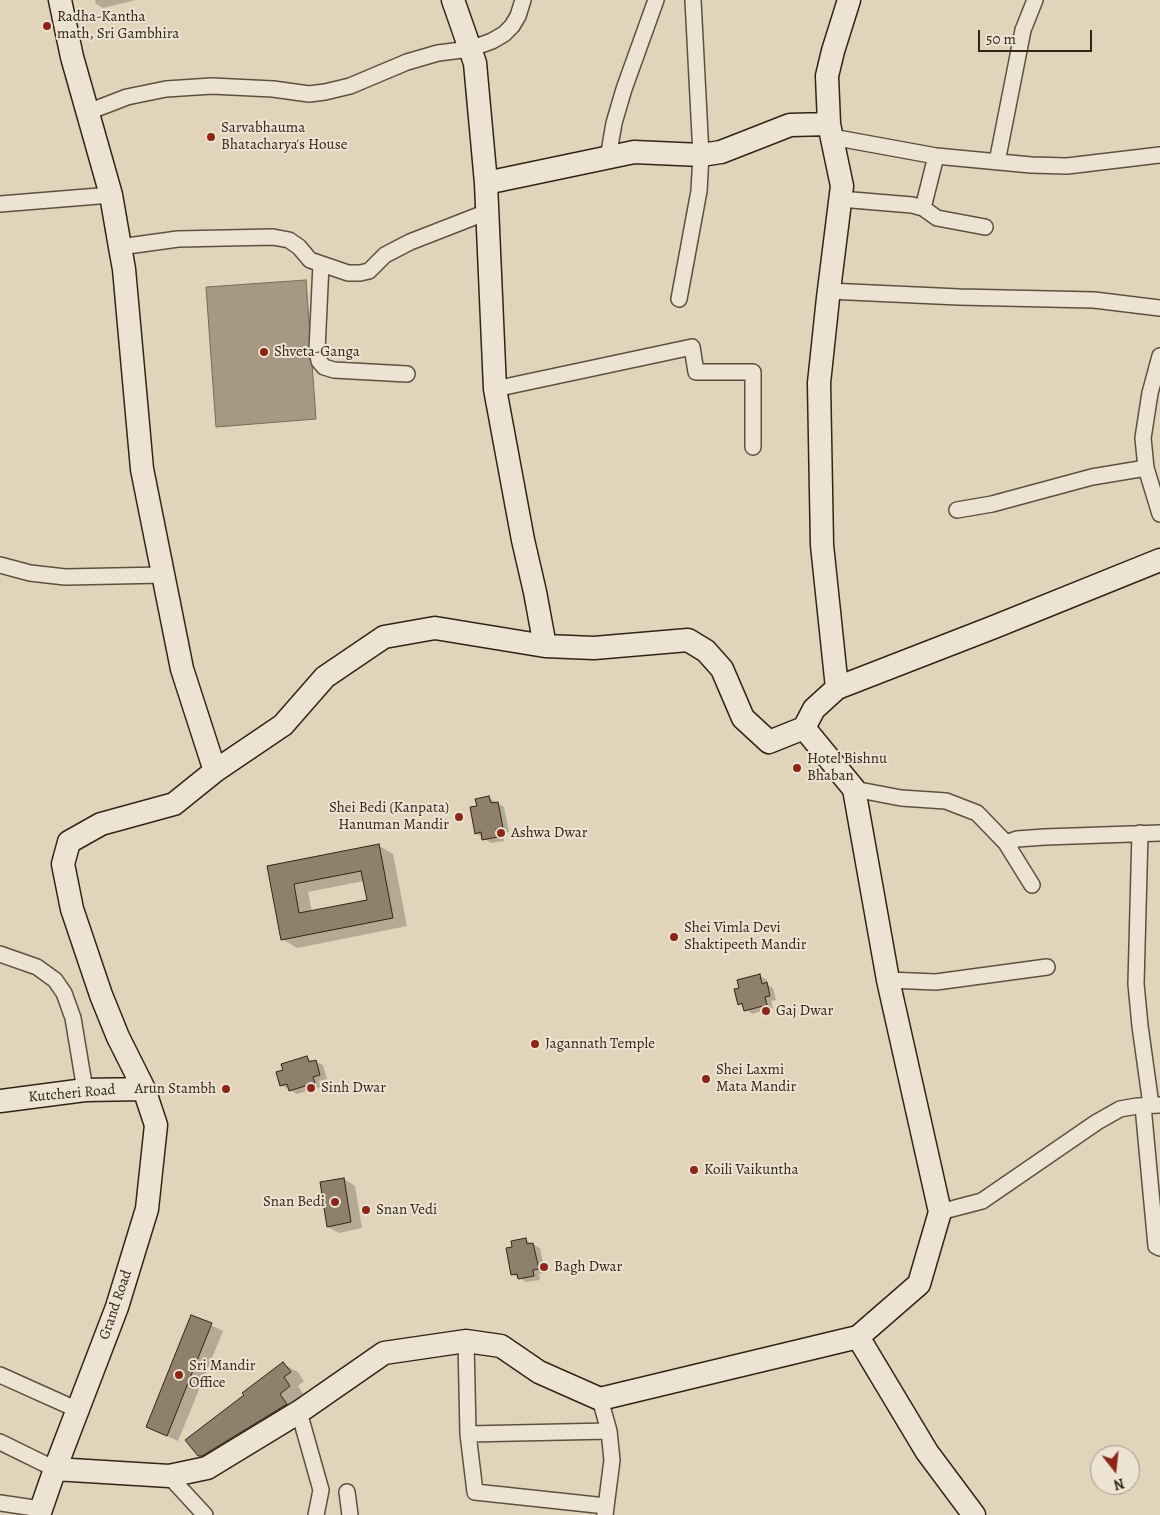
<!DOCTYPE html>
<style>
body{margin:0}
#map{position:relative;width:1160px;height:1515px;overflow:hidden;background:#e2d4bb;font-family:Alegreya,serif}
canvas{display:block}
.north{position:absolute;left:1090px;top:1445px;width:50px;height:50px;box-sizing:border-box;background:#ece3d3;border:1px solid #a29787;border-radius:50%;rotate:164deg;font-size:14px;font-weight:700;line-height:20px;text-align:center;color:#322415}
.north::after{content:'';display:block;margin:auto;width:18px;height:22px;background:#8f2418;clip-path:polygon(50% 0,100% 100%,50% 72%,0 100%)}
.scale{position:absolute;left:978px;top:30px;width:114px;height:22px;box-sizing:border-box;border:2px solid #322415;border-top:0;padding-left:6px;font-size:15px;line-height:18px;white-space:nowrap;color:#322415;-webkit-text-stroke:4px #ece3d3;paint-order:stroke}
</style>
<div id="map">
<canvas width="1160" height="1515"></canvas>
<div class="north">N</div>
<div class="scale">50 m</div>
</div>
<script>
const context = document.querySelector('canvas').getContext('2d');
context.lineJoin = 'round';
function fillPath(path, color) {
  context.fillStyle = color;
  context.fill(path, 'evenodd');
}
function toPath(rows) {
  const path = new Path2D();
  for (const r of rows) {
    path.moveTo(r[0], r[1]);
    for (let i = 2; i < r.length; i += 2) path.lineTo(r[i], r[i + 1]);
  }
  return path;
}
function strokePath(path, color, width, dash) {
  context.strokeStyle = color;
  context.lineWidth = width;
  context.lineCap = dash ? 'butt' : 'round';
  context.setLineDash(dash || []);
  context.stroke(path);
}
function drawText(font, color, halo, rows, align = 'center') {
  context.font = font + ' Alegreya,serif';
  context.lineWidth = 4;
  context.setLineDash([]);
  context.textBaseline = 'middle';
  context.strokeStyle = halo;
  context.fillStyle = color;
  for (const [text, x, y, turn = 0] of rows) {
    context.save();
    context.translate(x, y);
    context.rotate((+turn || 0) * Math.PI / 180);
    context.textAlign = isNaN(turn) ? turn : align;
    if (halo) context.strokeText(text, 0, 0);
    context.fillText(text, 0, 0);
    context.restore();
  }
}
const water = toPath([
 [306,280,316,419,216,427,206,287,306,280]
]);
fillPath(water, '#a69883');
strokePath(water, '#786a57', 1);
fillPath(toPath([
 [95,0,136,0,103,8,96,4],
 [489,798,504,807,509,832,503,833,504,841,491,843,476,833,478,807],
 [379,846,393,854,407,926,297,948,282,939,268,867],
 [364,881,368,901,312,912,308,892],
 [760,976,767,980,768,985,773,988,776,1000,771,1001,773,1008,752,1014,739,1004],
 [307,1058,323,1065,327,1079,319,1081,321,1087,297,1094,281,1085],
 [344,1179,355,1186,362,1228,339,1233,328,1227],
 [526,1240,540,1248,545,1273,539,1274,540,1280,526,1282,512,1274,514,1248],
 [192,1316,223,1331,178,1441,147,1427],
 [283,1364,298,1372,304,1381,298,1386,304,1395,214,1464,199,1455,246,1395]
]), '#0003');
const building = toPath([
 [489,796,491,803,498,802,503,828,496,829,498,837,482,840,481,832,475,834,470,807,477,806,475,799,489,796],
 [379,844,393,918,281,940,267,866,379,844],
 [361,871,367,900,299,913,294,884,361,871],
 [760,974,762,984,767,982,770,996,765,997,767,1005,744,1011,742,1003,738,1005,734,989,739,988,737,980,760,974],
 [307,1056,309,1062,316,1060,320,1075,313,1077,315,1083,289,1091,287,1084,280,1086,276,1072,283,1070,281,1064,307,1056],
 [344,1178,351,1222,327,1227,320,1182,344,1178],
 [526,1238,527,1244,533,1243,539,1269,533,1270,534,1276,518,1279,517,1274,511,1275,506,1248,512,1247,511,1241,526,1238],
 [191,1315,212,1323,167,1436,146,1427,191,1315],
 [283,1362,291,1372,284,1377,290,1386,280,1394,287,1404,202,1456,198,1456,185,1440,244,1395,242,1393,283,1362]
]);
fillPath(building, '#8e806b');
strokePath(building, '#322415', 1);
const street = toPath([
 [88,112,127,97,166,89,212,86,273,89,309,94,325,92,350,86,407,62,438,53,470,49,492,41,504,34,512,26,518,16,523,0],
 [832,137,936,156,1031,165,1067,166,1160,155],
 [608,158,614,123,624,89,656,0],
 [997,162,1023,30,1035,0],
 [840,199,912,205,923,208,937,218,985,227],
 [0,204,111,195],
 [923,208,936,156],
 [120,247,178,239,273,237,289,240,299,247,310,260,348,273,360,273,369,271,385,255,410,242,487,212],
 [321,264,317,350,319,361,324,367,334,370,407,374],
 [828,291,959,297,1094,300,1160,308],
 [679,299,699,191,701,155,693,0],
 [1160,356,1150,393,1143,438,1146,468,1160,514],
 [495,389,692,347,696,372,753,372,753,447],
 [957,510,992,504,1092,477,1146,468],
 [0,565,30,573,65,577,164,575],
 [854,789,901,798,946,801,977,813,1006,843],
 [1140,833,1136,984,1140,1026,1151,1105],
 [1032,885,1006,843,1017,839,1045,837,1160,833],
 [0,954,37,967,55,980,64,993,73,1018,85,1090],
 [888,980,936,982,1047,967],
 [1143,1106,1156,1246,1160,1248],
 [940,1212,982,1201,1097,1122,1120,1109,1137,1106,1160,1105],
 [466,1341,468,1434,475,1492,606,1506],
 [0,1375,78,1410],
 [600,1399,609,1431,612,1460,605,1515],
 [299,1412,321,1490,316,1515],
 [468,1434,609,1431],
 [0,1442,55,1469],
 [169,1476,205,1515],
 [347,1492,350,1515],
 [0,1503,41,1509]
]);
const secondary = toPath([
 [60,0,72,57,111,195,120,247,124,269,142,469,182,669,215,771],
 [453,0,475,63,486,183,495,389,523,540,535,592,545,646],
 [486,183,634,152,701,155,721,152,790,125,829,124],
 [837,688,822,545,819,383,828,298,842,186,829,124,827,76,833,51,849,0],
 [0,1101,85,1090,144,1089],
 [858,1337,927,1452,974,1515],
 [55,1469,169,1476,207,1468,299,1412,384,1353,466,1341,501,1346,539,1372,600,1399,858,1337,919,1284,940,1212,888,980,854,789,804,728],
 [39,1515,55,1469,117,1307,147,1209,156,1125,144,1089,118,1037,101,995,72,909,63,864,69,842,101,824,174,804,215,771,283,725,325,677,384,637,435,628,545,646,594,648,688,640,706,651,722,669,743,718,769,742,804,728,814,709,837,688,994,627,1160,560]
]);
strokePath(street, '#5e503e', 18);
strokePath(secondary, '#322415', 25);
strokePath(street, '#ece3d3', 15);
strokePath(secondary, '#ece3d3', 22);
for (const [x, y, r, color] of [
 [47,26,5,"#8f2418"],
 [211,137,5,"#8f2418"],
 [264,352,5,"#8f2418"],
 [797,768,5,"#8f2418"],
 [459,817,5,"#8f2418"],
 [501,833,5,"#8f2418"],
 [674,937,5,"#8f2418"],
 [766,1011,5,"#8f2418"],
 [535,1044,5,"#8f2418"],
 [706,1079,5,"#8f2418"],
 [311,1088,5,"#8f2418"],
 [226,1089,5,"#8f2418"],
 [694,1170,5,"#8f2418"],
 [335,1202,5,"#8f2418"],
 [366,1210,5,"#8f2418"],
 [544,1267,5,"#8f2418"],
 [179,1375,5,"#8f2418"]
]) {
  const dot = new Path2D();
  dot.arc(x, y, r, 0, 2 * Math.PI);
  context.fillStyle = color;
  context.fill(dot);
  strokePath(dot, '#ece3d3', 2);
}
drawText('15px', '#322415', '#ece3d3', [
 ["Radha-Kantha",57,17],
 ["math, Sri Gambhira",57,34],
 ["Sarvabhauma",221,128],
 ["Bhatacharya's House",221,145],
 ["Shveta-Ganga",274,352],
 ["Hotel Bishnu",807,759],
 ["Bhaban",807,776],
 ["Shei Bedi (Kanpata)",449,808,"right"],
 ["Hanuman Mandir",449,825,"right"],
 ["Ashwa Dwar",511,833],
 ["Shei Vimla Devi",684,928],
 ["Shaktipeeth Mandir",684,945],
 ["Gaj Dwar",776,1011],
 ["Jagannath Temple",545,1044],
 ["Shei Laxmi",716,1070],
 ["Mata Mandir",716,1087],
 ["Sinh Dwar",321,1088],
 ["Arun Stambh",216,1089,"right"],
 ["Koili Vaikuntha",704,1170],
 ["Snan Bedi",325,1202,"right"],
 ["Snan Vedi",376,1210],
 ["Bagh Dwar",554,1267],
 ["Sri Mandir",189,1366],
 ["Office",189,1383]
], 'left');
drawText('15px', '#322415', '#ece3d3', [
 ["Kutcheri Road",72,1094,-5],
 ["Grand Road",116,1305,-71]
]);
</script>
